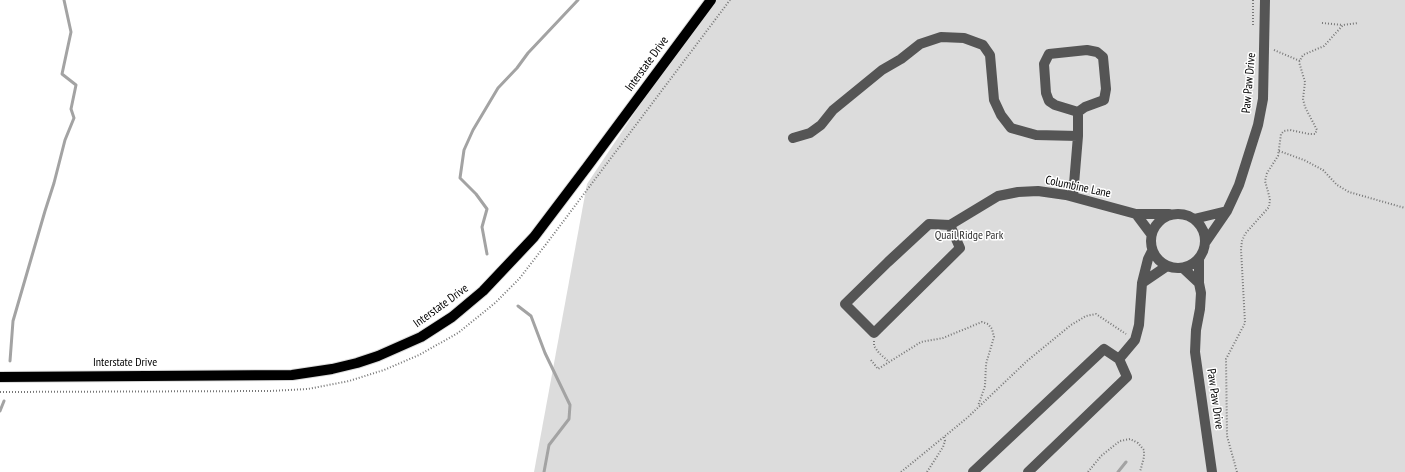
<!DOCTYPE html>
<style>
body{margin:0}
canvas{display:block;background:#fff}
</style>
<canvas width="1405" height="472"></canvas>
<script>
const context = document.querySelector('canvas').getContext('2d');
context.lineJoin = 'round';
function fillPath(path, color) {
  context.fillStyle = color;
  context.fill(path, 'evenodd');
}
function toPath(rows) {
  const path = new Path2D();
  for (const r of rows) {
    if (r.length === 3) {
      path.moveTo(r[0] + r[2], r[1]);
      path.arc(r[0], r[1], r[2], 0, 2 * Math.PI);
      continue;
    }
    path.moveTo(r[0], r[1]);
    for (let i = 2; i < r.length; i += 2) path.lineTo(r[i], r[i + 1]);
  }
  return path;
}
function strokePath(path, color, width, dash) {
  context.strokeStyle = color;
  context.lineWidth = width;
  context.lineCap = dash ? 'butt' : 'round';
  context.setLineDash(dash || []);
  context.stroke(path);
}
function drawText(font, color, halo, rows, align = 'center') {
  context.font = font + ' "PT Sans Narrow",sans-serif';
  context.lineWidth = 3;
  context.setLineDash([]);
  context.textBaseline = 'middle';
  context.strokeStyle = halo;
  context.fillStyle = color;
  for (const [text, x, y, turn = 0] of rows) {
    context.save();
    context.translate(x, y);
    context.rotate((+turn || 0) * Math.PI / 180);
    context.textAlign = isNaN(turn) ? turn : align;
    if (halo) context.strokeText(text, 0, 0);
    context.fillText(text, 0, 0);
    context.restore();
  }
}
fillPath(toPath([
 [717,0,1405,0,1405,472,534,472,587,184,643,100]
]), '#dcdcdc');
strokePath(toPath([
 [487,254,482,227,487,209,476,194,460,178,464,150,473,130,498,88,517,68,528,53,578,0],
 [518,306,531,316,545,353,570,405,569,419,549,445,544,472],
 [10,361,13,321,45,211,54,183,65,140,74,118,71,109,76,85,62,74,71,32,64,0],
 [0,411,4,401],
 [1118,472,1126,462]
]), '#a3a3a3', 3);
const major = toPath([
 [0,377,292,375,332,369,357,363,378,356,421,337,452,317,483,291,534,237,587,167,711,0]
]);
strokePath(major, '#dbdbdb', 12);
strokePath(toPath([
 [1253,0,1253,27],
 [1322,23,1343,25],
 [1274,50,1300,61],
 [1279,151,1304,160,1323,170,1337,185,1349,192,1405,208],
 [874,341,874,346,879,353,889,362],
 [871,360,878,369,921,342,943,338,982,322,988,324,992,329,994,337,986,364,985,386,978,406],
 [0,392,270,391,308,389,349,381,384,370,419,355,458,333,495,303,519,279,547,243,730,0],
 [901,472,967,418,1027,361,1071,325,1086,316,1096,314,1126,334],
 [927,472,943,447,945,441,944,437],
 [1088,472,1101,456,1111,448,1120,441,1130,439,1138,443,1144,450,1144,457,1140,472],
 [1237,472,1227,436,1226,359,1245,323,1241,249,1242,241,1245,234,1269,207,1270,199,1265,181,1267,173,1278,156,1281,134,1284,131,1290,130,1309,134,1315,134,1317,130,1305,107,1303,99,1305,82,1299,62,1303,55,1324,46,1343,25,1358,23]
]), '#777', 2, [1, 2]);
strokePath(toPath([
 [793,138,810,133,821,125,833,110,882,70,901,59,920,44,941,37,964,38,983,45,990,55,994,100,1001,115,1011,128,1036,135,1078,136],
 [1073,196,1078,136,1078,112,1085,107,1104,100,1106,89,1103,57,1097,52,1087,50,1049,54,1044,64,1046,93,1049,101,1055,105,1078,112],
 [1178,241,27],
 [1136,214,1151,234],
 [1194,219,1227,211],
 [929,224,950,225,960,248,874,333,845,304,888,262,929,224],
 [950,225,998,196,1018,192,1038,191,1066,195,1136,214,1169,214],
 [1205,243,1227,211,1239,185,1258,125,1263,99,1265,0],
 [1199,259,1199,283,1201,293,1200,309,1196,330,1195,352,1212,472],
 [1183,268,1199,283],
 [1142,283,1167,266],
 [1119,359,1135,340,1139,325,1142,283,1148,259,1152,251],
 [973,472,1104,349,1119,359,1127,377,1028,472]
]), '#555', 10);
strokePath(major, '#000', 10);
drawText('12px', '#000', '#fff', [
 ["Interstate Drive",647,64,-54],
 ["Paw Paw Drive",1249,83,-85],
 ["Columbine Lane",1078,187,12],
 ["Interstate Drive",441,306,-36],
 ["Interstate Drive",125,363],
 ["Paw Paw Drive",1215,399,82]
]);
drawText('12px', '#333', '#fff', [
 ["Quail Ridge Park",969,236]
]);
</script>
